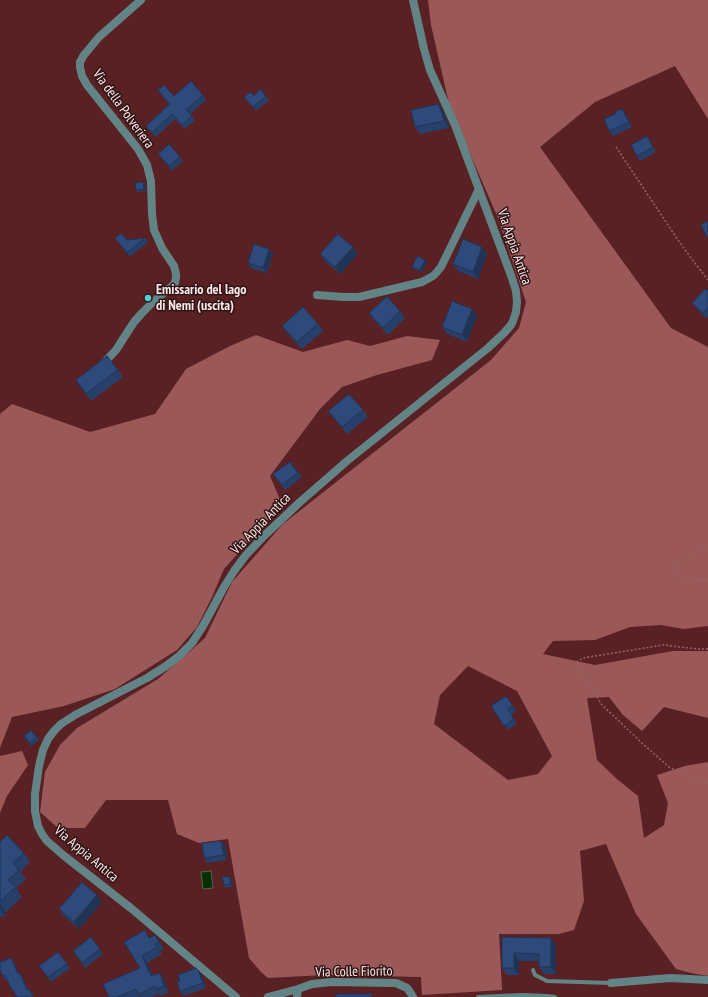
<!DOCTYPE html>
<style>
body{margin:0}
canvas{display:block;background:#592123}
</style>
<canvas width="708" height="997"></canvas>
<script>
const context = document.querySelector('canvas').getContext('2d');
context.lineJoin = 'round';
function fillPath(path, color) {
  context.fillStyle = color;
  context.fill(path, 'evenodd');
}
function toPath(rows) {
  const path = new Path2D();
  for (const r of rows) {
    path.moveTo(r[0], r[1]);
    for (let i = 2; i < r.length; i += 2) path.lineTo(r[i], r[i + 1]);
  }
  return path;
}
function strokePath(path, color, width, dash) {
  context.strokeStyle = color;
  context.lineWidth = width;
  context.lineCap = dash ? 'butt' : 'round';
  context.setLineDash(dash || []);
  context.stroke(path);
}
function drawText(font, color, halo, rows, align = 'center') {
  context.font = font + ' "PT Sans Narrow",sans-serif';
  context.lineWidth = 3;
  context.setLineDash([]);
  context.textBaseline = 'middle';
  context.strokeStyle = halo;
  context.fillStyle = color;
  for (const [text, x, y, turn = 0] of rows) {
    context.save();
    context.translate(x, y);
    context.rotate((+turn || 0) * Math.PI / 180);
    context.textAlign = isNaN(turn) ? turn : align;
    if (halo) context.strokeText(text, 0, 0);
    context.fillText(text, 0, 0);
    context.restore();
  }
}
fillPath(toPath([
 [428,0,708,0,708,119,675,66,595,102,540,147,671,328,708,347,708,626,684,629,661,625,630,627,595,640,553,641,543,654,595,665,673,651,708,651,708,718,664,707,642,731,623,715,609,697,587,698,597,760,617,779,638,796,644,838,664,825,668,803,657,775,685,766,708,762,708,976,691,973,676,969,636,914,606,844,580,851,584,901,574,930,559,934,499,934,502,990,422,995,421,977,324,975,268,978,261,972,249,958,228,839,199,843,177,834,168,800,106,800,85,828,58,828,40,812,45,772,60,745,77,728,158,679,205,638,232,582,283,524,491,360,519,328,526,302,498,218,450,108,431,25],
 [468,666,517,691,552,756,538,774,508,780,434,724,440,695],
 [256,335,303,352,347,340,370,346,407,336,440,340,432,360,377,375,342,387,320,409,270,476,282,504,224,569,212,597,197,627,177,650,115,689,64,706,12,717,0,748,0,414,12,404,90,432,155,414,186,369,230,346],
 [22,751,28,765,7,796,0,813,0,756]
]), '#9b5859');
const water = toPath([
 [211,871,213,888,203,889,201,872,211,871]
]);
fillPath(water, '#073000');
strokePath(water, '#516745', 1);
strokePath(toPath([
 [616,147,678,240,691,258,708,280],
 [708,549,700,550,677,564,679,579,708,580],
 [708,649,698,649,663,645,583,658,575,663,602,705,643,744,669,767,708,785]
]), '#926667', 1.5, [2, 2]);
strokePath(toPath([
 [533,970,535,975,547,981,611,983],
 [478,997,522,995,547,996,555,997]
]), '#638486', 4);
strokePath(toPath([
 [317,295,343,297,359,297,422,282,433,276,436,273,441,267,479,189],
 [102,365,116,350,134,322,142,313,153,302,171,287,175,283,176,278,176,274,174,266,162,248,154,230,152,214,151,181,147,165,138,149,87,85,82,76,80,67,80,62,84,55,99,37,141,0],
 [611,983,670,978,708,980],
 [268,997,298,989],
 [297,997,298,989,312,984,332,982,396,983,407,988,410,992,413,997]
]), '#638486', 8);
strokePath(toPath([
 [236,997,132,909,63,855,47,841,42,834,38,826,35,811,35,794,39,766,43,750,48,739,54,731,61,724,75,715,147,678,166,666,179,656,192,643,203,626,224,587,234,571,246,555,264,536,300,502,347,461,488,348,504,333,511,325,513,321,516,312,517,302,516,291,512,278,455,125,430,70,424,49,413,0]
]), '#638486', 8);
fillPath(toPath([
 [158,90,174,96,203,95,206,100,190,114,195,120,185,129,175,119,156,137,146,126,169,104,161,95],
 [254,96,266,96,269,100,256,111,244,97],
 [438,104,443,111,447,120,449,128,420,134,415,127],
 [626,114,632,127,613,136,609,131],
 [647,136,656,152,640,161,637,156],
 [158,154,180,157,183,161,172,171],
 [143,182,145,184,146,191,138,192,136,190],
 [115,238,127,240,145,238,148,242,130,257],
 [353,247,358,254,340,274,325,261,320,254],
 [482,247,487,254,478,279,458,271,453,264],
 [273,254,267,273,251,268,248,263],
 [425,260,427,262,422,272,414,269,412,267],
 [708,291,708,316,706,318,695,307,692,303],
 [472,309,477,316,467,342,447,334,442,327],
 [400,311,405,318,388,335,374,320,369,313],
 [318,324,323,331,302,349,287,333,282,326],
 [118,370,123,377,91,401,76,380],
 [363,410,368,417,347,434,328,411],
 [290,462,302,477,285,490,273,474],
 [506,696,516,711,511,714,517,724,508,730,491,706],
 [31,730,39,740,31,746,24,736],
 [0,842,24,853,30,862,20,872,26,879,16,888,22,897,6,912,5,917,0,916],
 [225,845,227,860,207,863,204,858],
 [231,878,233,886,225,888,224,885],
 [102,902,79,929,64,916,59,909],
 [155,935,164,949,160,951,162,954,147,963,153,975,164,980,169,993,160,996,159,994,151,997,141,997,140,996,138,997,109,997,140,968,124,942,150,938],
 [91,937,103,954,85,968,73,951],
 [502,937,556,945,556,974,544,974,539,967,539,961,519,961,519,975,507,975,502,968],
 [58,952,70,968,51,982,39,966],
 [14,962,19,974,20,973,23,978,28,989,32,993,34,997,17,997,12,990,8,980,6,981,3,976],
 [202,975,206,988,183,996,180,991]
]), '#27406a');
fillPath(toPath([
 [438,104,443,111,447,120,449,128,444,121],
 [622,109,626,114,632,127,629,122],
 [143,182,145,184,146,191,144,189],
 [353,247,358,254,340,274,335,267],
 [482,247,487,254,478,279,473,272],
 [269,249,273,254,267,273,263,268],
 [425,260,427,262,422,272,420,270],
 [472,309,477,316,467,342,462,335],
 [221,841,225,845,227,860,224,855],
 [229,876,231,878,233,886,231,884],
 [97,895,102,902,79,929,74,922],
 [0,903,6,912,5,917,0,910],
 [551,938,556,945,556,974,551,967],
 [514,953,519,961,519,975,514,968],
 [142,956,147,963,156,983,151,976],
 [11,958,14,962,21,979,18,974],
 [198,970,202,975,206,988,203,983],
 [20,973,23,978,30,994,27,990],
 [160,973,164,980,169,993,164,986]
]), '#203456');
const building = toPath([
 [191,81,203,95,186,110,192,116,182,125,172,114,152,133,146,126,170,104,158,90,164,85,174,96,191,81],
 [260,89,266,96,253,107,244,97,250,92,254,96,260,89],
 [438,104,442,113,444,121,415,127,411,110,438,104],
 [622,109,629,122,609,131,604,119,615,114,615,112,622,109],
 [647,136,653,147,637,156,631,145,647,136],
 [169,144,180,157,169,166,158,154,169,144],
 [143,182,144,189,136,190,135,183,143,182],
 [708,221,708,239,701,225,708,221],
 [121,233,127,240,145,238,127,253,115,238,121,233],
 [338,234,353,247,335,267,320,254,338,234],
 [463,239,482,247,473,272,453,264,463,239],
 [254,244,269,249,263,268,248,263,254,244],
 [417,256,425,260,420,270,412,267,417,256],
 [705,289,708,291,708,308,703,313,692,303,705,289],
 [387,296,400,311,383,328,369,313,387,296],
 [452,301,472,309,462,335,442,327,452,301],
 [303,307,318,324,297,342,282,326,303,307],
 [107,356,118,370,86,394,76,380,107,356],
 [349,394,363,410,342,427,328,411,349,394],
 [290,462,298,473,282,485,273,474,290,462],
 [506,696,513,706,508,709,514,719,504,726,491,706,506,696],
 [31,730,37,738,30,743,24,736,31,730],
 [7,835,24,853,13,863,19,870,8,880,15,887,0,902,0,842,7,835],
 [221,841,224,855,204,858,202,843,221,841],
 [229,876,231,884,224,885,222,877,229,876],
 [82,882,97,895,74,922,59,909,82,882],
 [145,930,149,938,155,935,159,942,155,944,157,947,142,956,151,976,160,973,164,986,156,989,155,986,139,994,136,989,117,997,109,997,103,984,140,968,124,942,145,930],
 [91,937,100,949,82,963,73,951,91,937],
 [502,937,551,938,551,967,539,967,539,954,514,953,514,968,502,968,502,937],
 [58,952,67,964,48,977,39,966,58,952],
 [11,958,18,974,20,973,27,990,29,989,33,997,17,997,13,990,12,990,5,975,3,976,0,970,0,962,11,958],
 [196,968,198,970,203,983,180,991,177,982,180,981,178,975,196,968],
 [336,994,372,994,372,997,336,997,336,994]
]);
fillPath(building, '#2d4a7b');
strokePath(building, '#203456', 1);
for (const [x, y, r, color] of [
 [148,298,4,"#51ccd2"]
]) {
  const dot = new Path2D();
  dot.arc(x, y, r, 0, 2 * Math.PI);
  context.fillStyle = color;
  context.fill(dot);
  strokePath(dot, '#2e1515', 1.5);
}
drawText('14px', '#fee7e6', '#2e1515', [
 ["Via della Polveriera",123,109,54],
 ["Via Appia Antica",514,247,71],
 ["Via Appia Antica",261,524,-46],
 ["Via Appia Antica",86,854,40],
 ["Via Colle Fiorito",354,972,-1]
]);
drawText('bold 14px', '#fee7e6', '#2e1515', [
 ["Emissario del lago",156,290],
 ["di Nemi (uscita)",156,306]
], 'left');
</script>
